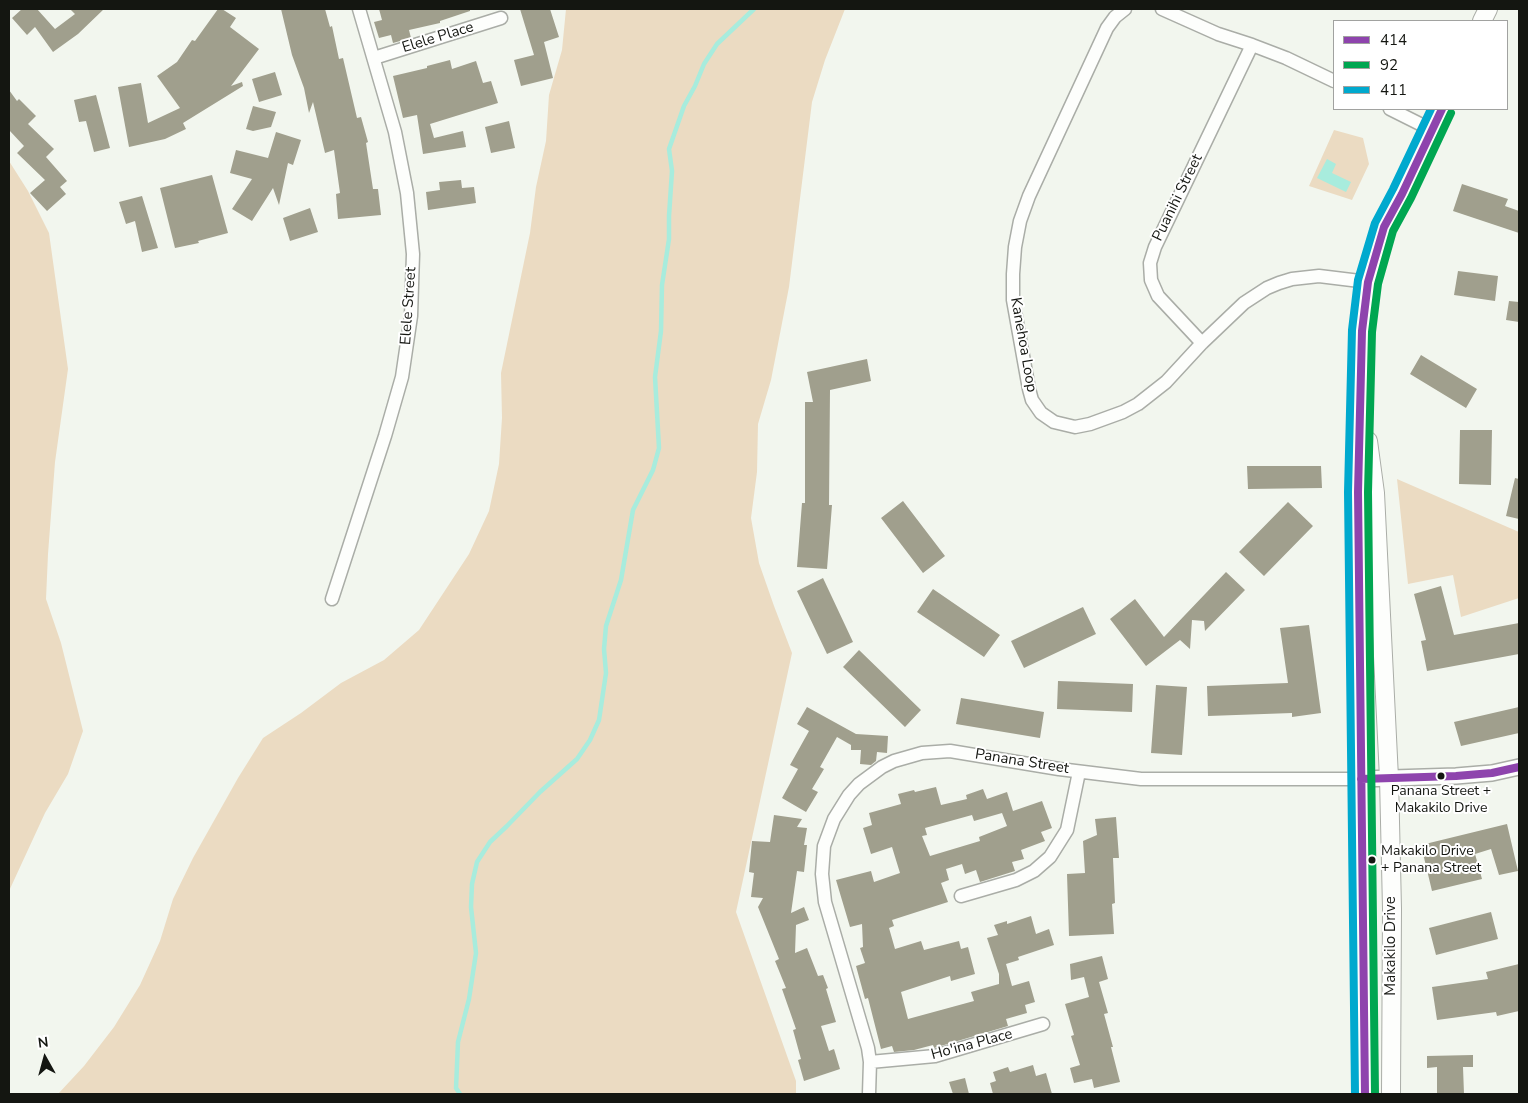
<!DOCTYPE html>
<style>
body{margin:0}
#map{position:relative;width:1528px;height:1103px;overflow:hidden;background:#f2f6ee;font-family:"Nunito Sans",sans-serif}
canvas{display:block}
.frame{position:absolute;inset:0;border:10px solid #141611;pointer-events:none}
.legend{position:absolute;left:1333px;top:20px;width:175px;height:90px;box-sizing:border-box;background:#fff;border:1px solid #a1a2a0;margin:0;padding:6px 9px;list-style:none;font-size:15px;color:#141611}
.legend li{display:flex;align-items:center;gap:10px;height:25px}
.legend b{width:25px;border:1px solid #a1a2a0}
.north{position:absolute;left:20px;top:1033px;width:50px;height:50px;-webkit-text-stroke:4px #fff;paint-order:stroke;rotate:353deg;font-size:14px;font-weight:700;line-height:20px;text-align:center;color:#141611}
.north::after{content:'';display:block;margin:auto;width:18px;height:22px;background:#141611;clip-path:polygon(50% 0,100% 100%,50% 72%,0 100%)}
</style>
<div id="map">
<canvas width="1528" height="1103"></canvas>
<div class="frame"></div>
<ul class="legend">
<li><b style="height:6px;background:#8e44ad"></b>414</li>
<li><b style="height:6px;background:#00a651"></b>92</li>
<li><b style="height:6px;background:#00a9ce"></b>411</li>
</ul>
<div class="north">N</div>
</div>
<script>
const context = document.querySelector('canvas').getContext('2d');
context.lineJoin = 'round';
function fillPath(path, color) {
  context.fillStyle = color;
  context.fill(path, 'evenodd');
}
function toPath(rows) {
  const path = new Path2D();
  for (const r of rows) {
    path.moveTo(r[0], r[1]);
    for (let i = 2; i < r.length; i += 2) path.lineTo(r[i], r[i + 1]);
  }
  return path;
}
function strokePath(path, color, width, dash) {
  context.strokeStyle = color;
  context.lineWidth = width;
  context.lineCap = dash ? 'butt' : 'round';
  context.setLineDash(dash || []);
  context.stroke(path);
}
function drawText(font, color, halo, rows, align = 'center') {
  context.font = font + ' "Nunito Sans",sans-serif';
  context.lineWidth = 4;
  context.setLineDash([]);
  context.textBaseline = 'middle';
  context.strokeStyle = halo;
  context.fillStyle = color;
  for (const [text, x, y, turn = 0] of rows) {
    context.save();
    context.translate(x, y);
    context.rotate((+turn || 0) * Math.PI / 180);
    context.textAlign = isNaN(turn) ? turn : align;
    if (halo) context.strokeText(text, 0, 0);
    context.fillText(text, 0, 0);
    context.restore();
  }
}
fillPath(toPath([
 [566,9,845,9,825,60,812,102,789,287,771,380,758,424,757,472,751,518,759,563,774,606,792,653,736,912,796,1081,796,1094,58,1094,84,1066,114,1027,140,985,160,941,173,899,193,858,238,778,263,738,301,713,341,683,384,660,419,630,469,554,489,511,499,464,502,418,501,373,530,233,536,187,546,141,549,95,562,50],
 [1334,130,1363,138,1369,164,1352,200,1309,186],
 [9,161,28,191,49,233,68,369,55,462,48,554,46,599,61,643,83,731,68,774,45,813,9,891],
 [1397,479,1519,532,1519,598,1461,617,1453,575,1408,584]
]), '#ebdbc2');
fillPath(toPath([
 [1327,159,1336,164,1332,173,1351,182,1346,192,1317,178]
]), '#a8ecdd');
strokePath(toPath([
 [460,1094,456,1088,458,1042,469,999,476,953,471,907,472,884,477,862,490,842,507,826,540,792,577,759,590,740,599,720,606,673,604,649,606,626,621,580,633,510,653,470,659,448,655,377,661,331,662,285,669,239,669,216,672,171,669,149,684,106,695,86,704,64,717,44,754,9]
]), '#a8ecdd', 4.5);
fillPath(toPath([
 [22,9,37,9,55,29,75,14,70,9,104,9,78,34,53,52,35,27,27,35,12,18],
 [218,9,222,9,236,18,230,27,259,49,231,86,242,82,243,86,183,123,186,129,165,139,129,147,118,87,141,83,148,123,180,108,157,76,177,62,192,40,195,41],
 [281,9,325,9,330,27,332,26,339,59,343,58,357,118,361,117,368,142,366,143,373,189,378,189,381,215,338,219,336,194,340,193,334,150,325,153,313,102,309,113,304,88,292,55],
 [379,9,470,9,470,11,440,21,440,23,409,30,411,38,393,43,391,35,379,38,374,22,382,20],
 [520,9,550,9,559,37,544,42,553,78,521,86,514,60,534,55],
 [450,60,452,69,476,61,483,83,491,81,498,103,430,124,434,138,463,131,466,147,423,154,417,115,403,118,393,76,427,68,427,66],
 [275,72,282,95,259,102,252,79],
 [9,90,17,101,19,99,36,116,28,124,54,149,46,157,67,181,60,187,66,194,47,211,30,193,45,180,17,153,24,146,9,130],
 [96,95,110,148,94,152,86,121,79,122,74,100],
 [253,106,276,112,271,127,253,131,246,129],
 [509,121,515,148,491,153,485,127],
 [276,132,301,140,293,165,288,163,279,205,273,188,252,221,232,209,252,179,230,173,236,150,268,158],
 [212,175,228,233,198,241,199,243,175,248,160,188],
 [461,180,462,188,474,187,476,203,428,210,426,192,440,190,439,182],
 [1462,184,1508,199,1505,206,1519,211,1519,233,1453,211],
 [142,196,158,248,142,252,135,221,126,224,119,202],
 [310,208,318,232,290,241,283,218],
 [1458,271,1498,276,1495,301,1454,295],
 [1509,301,1519,302,1519,322,1506,320],
 [1421,355,1477,389,1466,408,1410,374],
 [867,359,871,381,830,390,829,505,832,505,827,569,797,567,802,503,805,503,805,402,813,402,807,372],
 [1460,430,1492,430,1491,485,1459,484],
 [1247,466,1321,466,1322,488,1248,489],
 [1515,478,1519,479,1519,519,1506,516],
 [903,501,945,556,923,573,881,518],
 [1288,502,1313,526,1264,576,1239,552],
 [1226,572,1245,590,1205,631,1204,621,1192,620,1190,649,1180,640,1146,666,1110,619,1135,599,1164,637],
 [823,578,853,642,827,654,797,591],
 [1441,586,1454,635,1519,623,1519,654,1427,671,1421,641,1426,640,1414,594],
 [933,589,1000,635,984,657,917,612],
 [1083,607,1096,634,1024,668,1011,641],
 [1309,625,1321,713,1292,717,1292,713,1208,716,1207,686,1288,683,1280,628],
 [859,650,921,710,905,727,843,667],
 [1058,681,1133,684,1132,712,1057,709],
 [1156,685,1187,687,1182,755,1151,753],
 [961,698,1044,712,1040,738,956,724],
 [807,707,856,734,888,736,887,753,877,752,876,761,871,765,860,764,861,750,851,750,851,745,837,737,820,767,824,769,812,789,818,792,806,812,782,798,798,769,790,765,809,731,797,724],
 [1519,707,1519,733,1461,746,1454,722],
 [936,787,941,805,967,799,966,795,983,789,987,799,1007,792,1013,811,1042,801,1052,828,1041,832,1045,841,1021,850,1024,859,1012,862,1015,871,980,882,976,870,965,874,962,864,946,869,949,880,941,883,948,902,892,920,894,926,889,928,895,949,921,941,924,950,959,941,961,949,968,947,975,974,951,981,950,976,901,992,908,1019,974,1001,971,992,999,984,999,974,987,938,998,935,994,925,1007,921,1007,924,1031,916,1036,934,1049,929,1054,945,1018,957,1019,960,1006,964,1012,986,1029,981,1035,1002,1025,1005,1027,1013,1006,1019,1008,1026,934,1048,933,1045,914,1050,894,1052,892,1046,881,1049,868,998,865,999,856,966,865,963,860,948,863,947,862,924,850,927,836,880,871,871,874,882,900,873,892,847,871,854,863,828,872,825,869,813,901,804,898,794,914,790,915,792],
 [1002,813,1007,826,979,837,980,841,930,856,922,836,927,835,925,828,972,815,974,821],
 [774,815,802,819,797,827,807,828,804,845,807,845,804,872,797,871,791,913,804,907,809,920,796,925,795,953,807,948,818,976,823,975,828,988,826,989,836,1022,821,1026,829,1051,834,1049,840,1069,804,1081,798,1060,801,1059,793,1030,796,1029,782,989,786,988,775,961,779,959,758,907,763,898,751,897,754,873,749,872,752,841,770,842],
 [1116,817,1119,858,1113,858,1115,903,1112,904,1114,934,1069,936,1067,874,1085,873,1083,841,1097,835,1095,819],
 [1507,824,1518,871,1499,875,1491,849,1475,854,1482,879,1432,891,1421,845],
 [1491,912,1498,939,1436,955,1429,928],
 [1102,956,1108,979,1099,982,1108,1013,1104,1014,1113,1047,1111,1047,1120,1082,1094,1088,1092,1079,1074,1083,1070,1068,1080,1065,1071,1036,1074,1035,1065,1004,1089,997,1084,977,1071,980,1070,964],
 [1519,964,1519,1011,1497,1016,1496,1012,1437,1020,1432,987,1488,979,1486,972],
 [1473,1055,1473,1067,1463,1067,1464,1094,1437,1094,1437,1067,1427,1068,1427,1056],
 [1033,1065,1036,1076,1046,1073,1052,1094,993,1094,990,1083,996,1081,993,1072,1008,1067,1010,1072],
 [965,1078,969,1094,953,1094,949,1082]
]), '#a09f8d');
const minor = toPath([
 [1125,9,1115,17,1107,28,1029,196,1020,221,1015,247,1013,274,1013,300,1029,389,1032,400,1041,413,1054,422,1075,427,1090,424,1123,412,1138,404,1166,382,1202,343,1244,303,1267,288,1279,283,1292,279,1319,276,1368,282],
 [1162,9,1218,34,1252,45,1286,58,1334,81],
 [374,58,501,18],
 [1390,109,1432,130],
 [1202,343,1158,296,1151,280,1150,263,1155,247,1252,45],
 [332,599,385,436,402,377,411,316,413,254,407,193,395,132,359,9],
 [961,896,1016,880,1034,871,1050,857,1067,830,1079,772],
 [870,1062,935,1056,1043,1024],
 [869,1094,870,1062,868,1048,825,902,822,874,824,846,834,819,849,795,859,784,882,767,894,761,922,753,950,751,1059,769,1141,779,1361,779]
]);
const tertiary = toPath([
 [1361,779,1456,776,1492,773,1519,767]
]);
const secondary = toPath([
 [1482,21,1488,9],
 [1368,441,1375,493,1389,778,1392,909,1391,1094],
 [1365,1094,1358,492,1362,331,1368,282,1384,227,1402,194,1442,109]
]);
strokePath(minor, '#aaada7', 15);
strokePath(tertiary, '#aaada7', 18);
strokePath(secondary, '#aaada7', 20);
strokePath(minor, '#fdfefc', 12);
strokePath(tertiary, '#fdfefc', 15);
strokePath(secondary, '#fdfefc', 18);
strokePath(toPath([
 [1361,779,1456,776,1492,773,1519,767],
 [1365,1094,1358,492,1362,331,1368,282,1384,227,1402,194,1442,109]
]), '#8e44ad', 8);
strokePath(toPath([
 [1375,1094,1368,492,1372,332,1378,284,1393,231,1411,198,1451,113]
]), '#00a651', 8);
strokePath(toPath([
 [1355,1094,1348,492,1352,330,1358,280,1375,223,1393,189,1431,109]
]), '#00a9ce', 8);
for (const [x, y, r, color] of [
 [1441,776,4.5,"#141611"],
 [1372,860,4.5,"#141611"]
]) {
  const dot = new Path2D();
  dot.arc(x, y, r, 0, 2 * Math.PI);
  context.fillStyle = color;
  context.fill(dot);
  strokePath(dot, '#fff', 2);
}
drawText('14px', '#141611', '#fff', [
 ["Panana Street +",1441,792],
 ["Makakilo Drive",1441,809],
 ["Makakilo Drive",1381,852,"left"],
 ["+ Panana Street",1381,869,"left"]
]);
drawText('15px', '#141611', '#fff', [
 ["Elele Place",438,38,-17],
 ["Puanihi Street",1178,198,-64],
 ["Elele Street",409,306,-86],
 ["Kanehoa Loop",1023,345,80],
 ["Panana Street",1022,762,9],
 ["Makakilo Drive",1391,946,-90],
 ["Ho'ina Place",972,1045,-15]
]);
</script>
